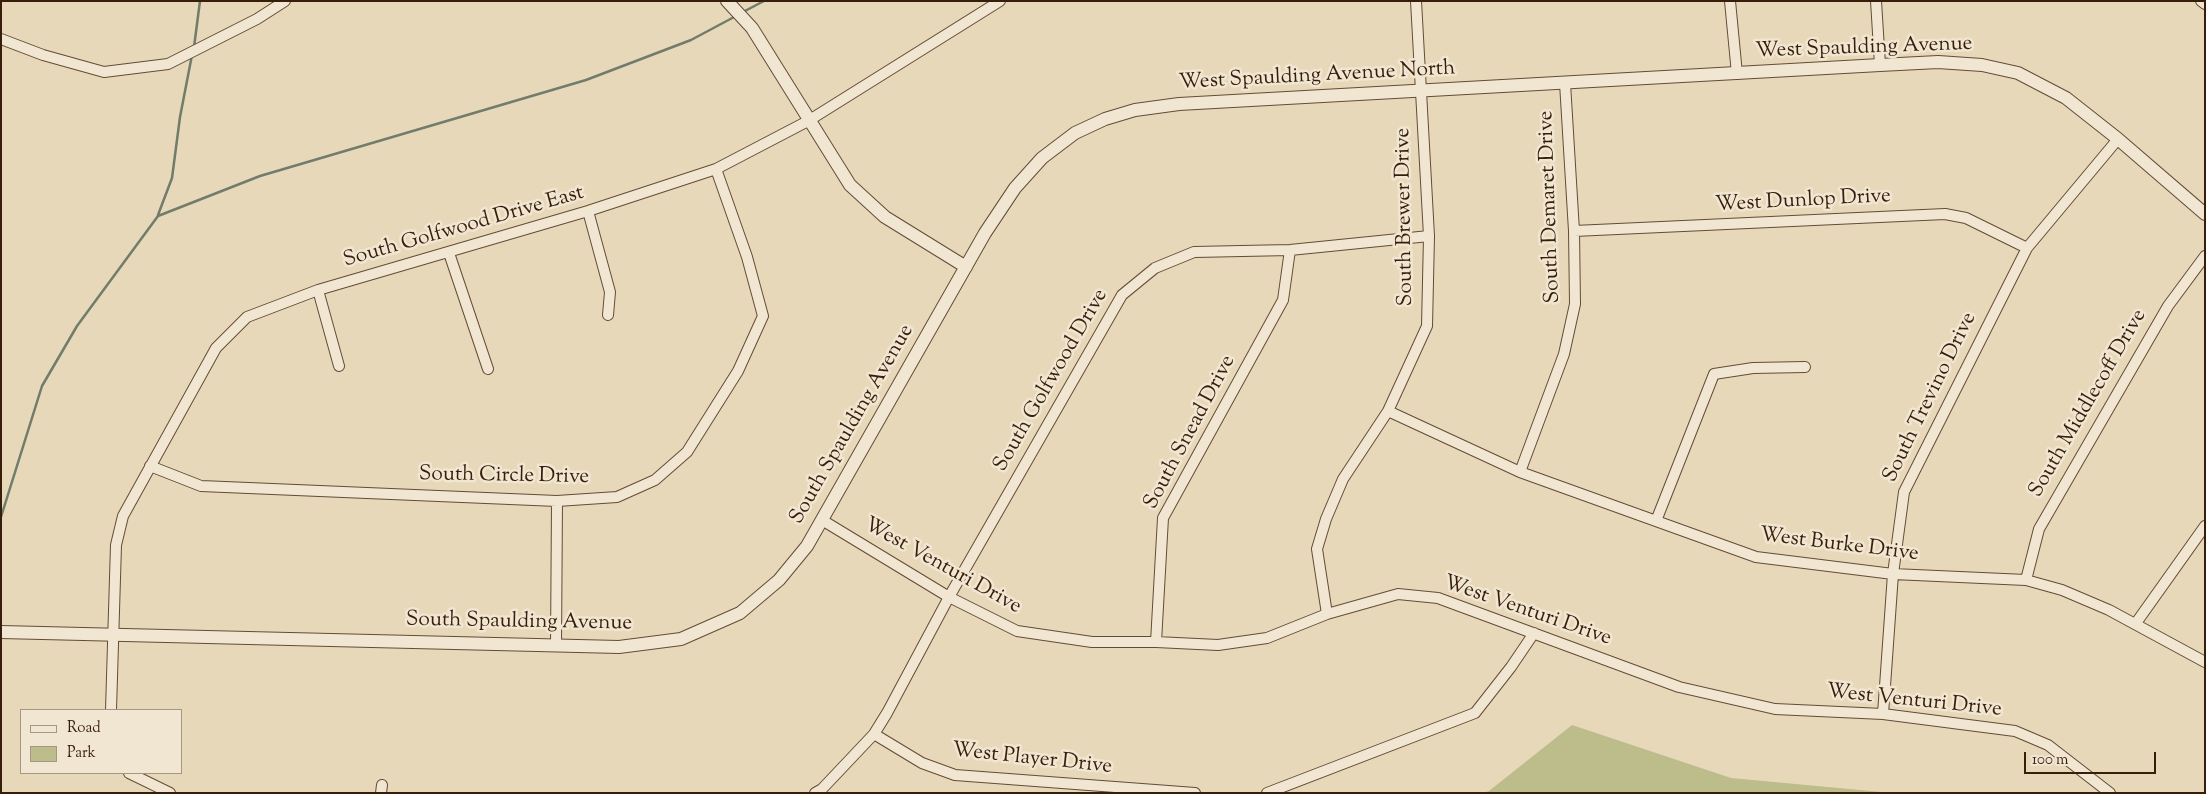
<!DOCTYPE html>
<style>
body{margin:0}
#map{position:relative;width:2206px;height:794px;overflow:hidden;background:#e8d8ba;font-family:"Sorts Mill Goudy",serif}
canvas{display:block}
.frame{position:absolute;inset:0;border:2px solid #371e0a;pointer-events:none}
.legend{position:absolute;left:20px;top:709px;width:162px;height:65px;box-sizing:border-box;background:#f0e6d2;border:1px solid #a69682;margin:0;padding:6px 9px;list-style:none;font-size:15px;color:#371e0a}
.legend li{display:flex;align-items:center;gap:10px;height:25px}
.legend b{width:25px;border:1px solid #a69682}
.scale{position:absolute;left:2024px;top:752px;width:132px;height:22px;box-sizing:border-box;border:2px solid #371e0a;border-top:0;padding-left:6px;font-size:15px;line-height:18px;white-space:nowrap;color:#371e0a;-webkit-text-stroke:4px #f0e6d2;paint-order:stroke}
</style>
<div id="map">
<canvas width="2206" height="794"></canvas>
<div class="frame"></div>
<ul class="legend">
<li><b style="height:6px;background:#f0e6d2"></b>Road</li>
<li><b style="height:14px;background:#bdbc8b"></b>Park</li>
</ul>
<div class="scale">100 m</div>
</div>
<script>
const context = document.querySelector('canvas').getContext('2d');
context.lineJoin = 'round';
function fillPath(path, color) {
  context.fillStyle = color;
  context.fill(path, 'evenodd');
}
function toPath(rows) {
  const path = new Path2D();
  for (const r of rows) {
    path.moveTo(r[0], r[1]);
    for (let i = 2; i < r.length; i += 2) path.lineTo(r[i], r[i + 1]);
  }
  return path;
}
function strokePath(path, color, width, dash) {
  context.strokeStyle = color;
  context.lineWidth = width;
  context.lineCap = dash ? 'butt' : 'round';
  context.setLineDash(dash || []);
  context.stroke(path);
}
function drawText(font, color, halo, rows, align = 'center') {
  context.font = font + ' "Sorts Mill Goudy",serif';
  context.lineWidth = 5;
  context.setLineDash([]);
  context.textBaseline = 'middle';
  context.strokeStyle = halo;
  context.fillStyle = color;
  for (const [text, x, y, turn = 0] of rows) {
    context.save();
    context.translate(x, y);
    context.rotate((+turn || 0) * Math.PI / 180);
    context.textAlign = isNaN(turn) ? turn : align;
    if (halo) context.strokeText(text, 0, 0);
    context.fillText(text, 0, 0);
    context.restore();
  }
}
fillPath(toPath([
 [1572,725,1731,778,1892,793,1483,793,1489,791]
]), '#bdbc8b');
strokePath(toPath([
 [743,12,764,1],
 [194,47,200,1],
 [158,215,172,178,180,117,192,55],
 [1,517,42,386,77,326,158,216,260,176,586,80,691,40,736,16]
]), '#717c6b', 2.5);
const minor = toPath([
 [1730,1,1737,74],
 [1876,1,1880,65],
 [2201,1,2205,4],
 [1,39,43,55,104,72,168,64,257,19,285,1],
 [588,211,610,292,608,315],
 [1574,231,1945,214,1966,218,2027,248],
 [449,253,488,369],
 [318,290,339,366],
 [1388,411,1520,472,1756,557,1893,574,2026,580,2062,590,2109,610,2205,662],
 [150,466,201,486,557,501,617,497,655,480,687,452,738,371,763,316,747,257,716,169],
 [1520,472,1564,354,1575,304,1574,231,1565,83],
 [822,520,949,597,1017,631,1092,642,1156,642,1218,645,1267,638,1327,614,1398,594,1438,598,1679,687,1775,709,1883,714,2015,731,2048,745,2110,793],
 [1656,521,1714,374,1753,368,1805,367],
 [2026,580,2039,529,2168,306,2205,256],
 [1327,614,1317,549,1326,519,1343,479,1388,411,1427,326,1429,236,1416,1],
 [2136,623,2205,526],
 [1156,642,1163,518,1283,300,1290,250],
 [556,646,557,501],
 [111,710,116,545,123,516,216,348,247,317,318,290,588,211,716,169,808,121,1000,1],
 [1883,714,1893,574,1904,492,2027,248,2118,139],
 [874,734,922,763,955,775,1195,793],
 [129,773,170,793],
 [381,793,382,785],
 [815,793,822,789,874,734,887,713,949,597,1122,295,1155,268,1194,252,1290,250,1429,236],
 [1267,793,1475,713,1511,667,1534,633]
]);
const tertiary = toPath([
 [727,1,752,28,850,185,885,217,966,267],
 [1,632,619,647,681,639,740,613,779,580,807,546,985,233,1015,188,1042,158,1075,133,1105,119,1135,110,1179,104,1880,65,1938,62,1982,65,2018,73,2066,98,2118,139,2205,214]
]);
strokePath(minor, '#634c36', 12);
strokePath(tertiary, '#634c36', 14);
strokePath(minor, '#f0e6d2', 10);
strokePath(tertiary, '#f0e6d2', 12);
drawText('21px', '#371e0a', '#f0e6d2', [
 ["West Spaulding Avenue",1864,49,-2],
 ["West Spaulding Avenue North",1317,77,-3],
 ["West Dunlop Drive",1803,202,-3],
 ["South Demaret Drive",1551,207,-92],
 ["South Brewer Drive",1406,217,-91],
 ["South Golfwood Drive East",464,228,-16],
 ["South Golfwood Drive",1052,381,-60],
 ["South Trevino Drive",1931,398,-64],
 ["South Middlecoff Drive",2089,404,-60],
 ["South Spaulding Avenue",853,425,-60],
 ["South Snead Drive",1191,433,-62],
 ["South Circle Drive",504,477,1],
 ["West Burke Drive",1839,546,7],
 ["West Venturi Drive",942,567,29],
 ["West Venturi Drive",1527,612,19],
 ["South Spaulding Avenue",519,623,1],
 ["West Venturi Drive",1914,702,6],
 ["West Player Drive",1032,760,6]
]);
</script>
